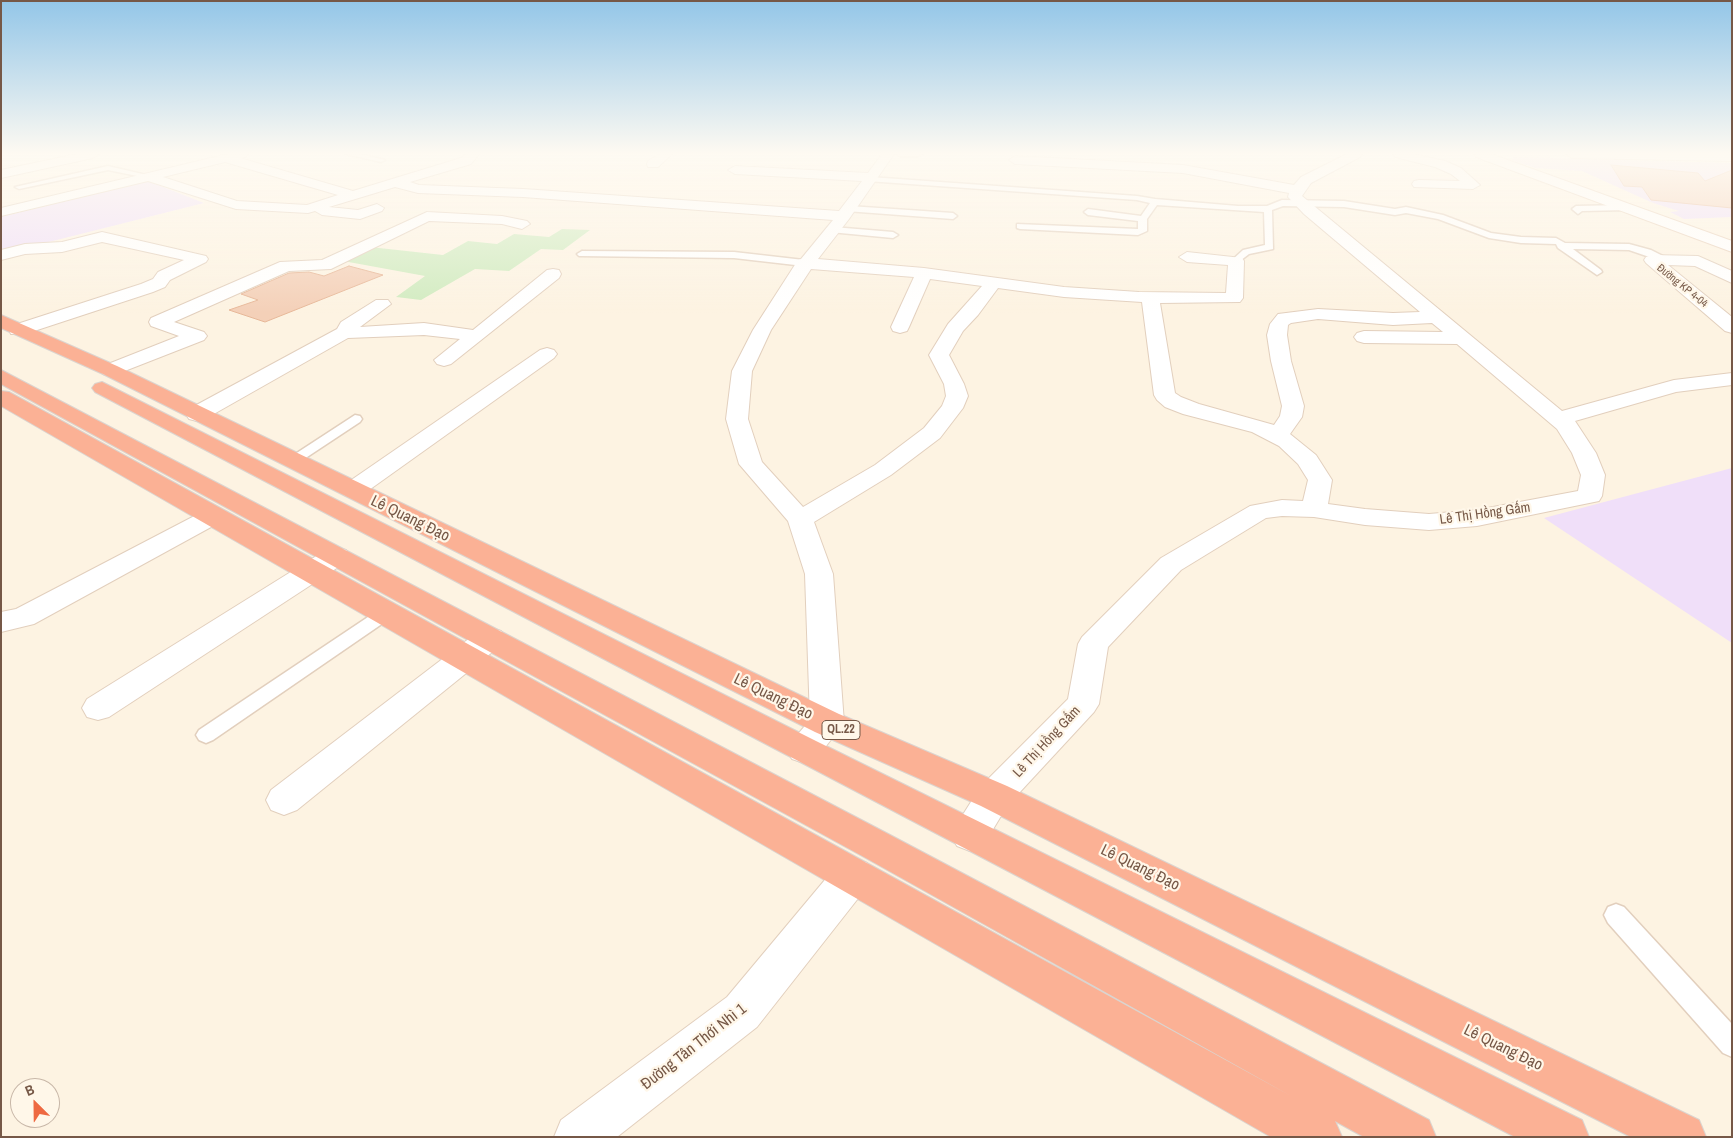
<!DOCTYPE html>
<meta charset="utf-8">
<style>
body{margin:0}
#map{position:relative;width:1733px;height:1138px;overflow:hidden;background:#fdf3e2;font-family:"Archivo Narrow",sans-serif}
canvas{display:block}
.frame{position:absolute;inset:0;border:2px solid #765847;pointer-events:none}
.north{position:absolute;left:10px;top:1078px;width:50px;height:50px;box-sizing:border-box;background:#fff7e9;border:1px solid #c8b7a8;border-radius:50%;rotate:337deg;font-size:14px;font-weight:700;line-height:20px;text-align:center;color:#765847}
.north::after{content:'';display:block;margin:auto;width:18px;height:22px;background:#ee6941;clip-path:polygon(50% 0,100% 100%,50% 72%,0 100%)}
</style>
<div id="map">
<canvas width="1733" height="1138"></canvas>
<div class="frame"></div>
<div class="north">B</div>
</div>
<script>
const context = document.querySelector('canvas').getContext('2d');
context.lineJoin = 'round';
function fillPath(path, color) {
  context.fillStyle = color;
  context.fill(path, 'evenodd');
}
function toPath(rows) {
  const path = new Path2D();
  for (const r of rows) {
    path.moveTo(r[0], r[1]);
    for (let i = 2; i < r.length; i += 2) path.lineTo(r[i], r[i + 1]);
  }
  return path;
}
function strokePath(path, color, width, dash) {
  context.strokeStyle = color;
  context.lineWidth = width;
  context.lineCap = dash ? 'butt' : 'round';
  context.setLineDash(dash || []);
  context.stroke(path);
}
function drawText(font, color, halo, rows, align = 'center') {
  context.font = font + ' "Archivo Narrow",sans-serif';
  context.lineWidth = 4.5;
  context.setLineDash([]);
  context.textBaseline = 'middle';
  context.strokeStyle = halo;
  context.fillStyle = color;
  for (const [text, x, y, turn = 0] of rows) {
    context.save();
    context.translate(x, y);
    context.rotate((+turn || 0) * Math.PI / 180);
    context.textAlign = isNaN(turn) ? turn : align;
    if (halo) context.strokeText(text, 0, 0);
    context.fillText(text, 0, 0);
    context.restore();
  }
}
fillPath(toPath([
 [1514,157,1732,163,1732,217,1684,219,1670,212,1679,211,1653,203,1582,171,1535,168,1512,160],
 [148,181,204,203,1,254,1,217],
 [1732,468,1732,643,1544,518]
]), '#f0dff9');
fillPath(toPath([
 [562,229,590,230,563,250,541,249,509,271,475,269,421,300,396,297,425,276,343,261,370,247,443,255,468,241,497,244,514,234,549,237]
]), '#d1ebc0');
const building = toPath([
 [1611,165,1698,173,1705,181,1732,170,1732,208,1651,200,1642,187,1624,186,1611,165],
 [349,266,383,275,265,322,229,310,258,300,241,294,289,273,309,272,324,276,349,266]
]);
fillPath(building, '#f4d0b8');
strokePath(building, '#e7b798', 1);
const lane = toPath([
 [346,154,360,154,385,160,381,162,346,154],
 [896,154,922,154,918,156,900,156,896,154],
 [108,166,151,176,147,178,108,170,19,189,15,187,108,166],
 [870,177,1137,196,1155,199,1238,206,1267,206,1282,200,1344,201,1395,209,1406,207,1443,215,1491,233,1521,237,1556,238,1565,243,1629,244,1651,250,1669,259,1664,262,1629,250,1573,249,1601,270,1602,272,1597,275,1558,248,1556,244,1521,243,1489,238,1438,219,1406,213,1395,215,1344,207,1283,206,1272,210,1273,249,1249,254,1236,264,1231,261,1243,250,1265,245,1264,212,1157,205,1147,219,1147,231,1138,235,1020,229,1017,228,1017,224,1138,229,1138,221,1088,215,1084,212,1088,209,1141,216,1150,203,1137,200,867,181,867,177,870,177],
 [1625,205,1628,206,1628,210,1582,211,1578,214,1572,209,1576,206,1625,205],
 [849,206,953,213,957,216,953,219,846,211,845,209,849,206],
 [833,227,893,232,898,235,893,238,830,232,830,228,833,227],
 [582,251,734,252,804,260,809,263,804,266,734,258,579,256,577,254,582,251],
 [355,415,360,416,362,419,360,422,298,463,293,464,286,460,355,415],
 [386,607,392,609,395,613,392,617,213,740,206,743,199,740,196,735,199,730,380,609,386,607],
 [1616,904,1624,907,1732,1024,1732,1057,1723,1053,1608,923,1604,915,1608,907,1616,904]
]);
const street = toPath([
 [77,154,99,154,93,158,1,178,1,170,77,154],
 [228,154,248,154,246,157,240,158,353,191,461,158,466,154,479,154,471,164,410,182,419,185,523,189,839,211,862,181,735,174,728,170,735,166,868,173,882,154,894,154,849,219,818,259,924,268,1064,287,1139,292,1226,293,1228,265,1187,262,1179,257,1187,252,1242,258,1244,261,1243,298,1240,302,1160,303,1175,393,1181,397,1199,404,1274,425,1280,416,1282,406,1271,361,1267,335,1270,324,1278,314,1318,309,1393,313,1420,312,1304,214,1288,197,1289,193,1183,173,1015,164,1009,160,1015,156,1183,165,1294,185,1301,177,1347,154,1362,154,1360,157,1311,183,1302,196,1562,411,1674,380,1732,373,1732,385,1676,392,1575,421,1596,453,1605,475,1602,496,1599,501,1477,526,1429,530,1365,525,1314,517,1282,516,1266,518,1181,570,1108,647,1099,704,1094,712,1007,806,983,846,970,851,957,846,951,835,957,824,981,786,1068,699,1078,644,1082,637,1161,558,1250,506,1282,500,1303,501,1308,480,1298,464,1279,446,1252,432,1183,414,1165,407,1157,400,1154,395,1142,302,1064,297,998,288,978,315,963,331,949,355,964,384,968,396,963,408,940,438,891,475,814,522,833,574,844,723,816,759,804,763,792,759,787,750,792,741,810,720,805,574,788,521,739,464,726,419,732,371,753,330,798,260,801,259,833,220,523,197,418,193,395,187,329,207,358,210,377,204,384,208,382,211,360,219,322,215,315,211,308,213,236,209,148,181,1,216,1,208,228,154],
 [225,162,338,195,307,205,237,201,163,177,225,162],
 [811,269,914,277,891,327,893,331,900,333,907,331,909,327,930,279,982,286,948,324,929,355,944,384,946,396,942,406,924,428,875,465,803,507,762,462,748,419,752,371,771,330,811,269],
 [1318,319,1393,325,1432,323,1443,332,1364,331,1357,333,1354,337,1357,341,1364,343,1457,344,1557,429,1572,453,1581,475,1578,491,1477,510,1429,514,1365,509,1328,504,1332,480,1316,455,1290,434,1302,417,1304,406,1291,361,1287,335,1288,325,1291,323,1318,319],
 [659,154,672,154,658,167,648,167,647,164,648,161,659,154],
 [1393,154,1413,154,1445,161,1461,168,1480,185,1473,189,1414,187,1412,184,1414,181,1419,180,1460,181,1451,174,1435,167,1395,157,1393,154],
 [1566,154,1732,154,1732,161,1572,158,1566,154],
 [427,212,502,216,527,221,530,224,522,229,502,224,429,221,331,269,289,271,174,322,204,332,207,336,204,340,117,374,110,376,103,374,100,370,103,366,179,336,151,326,149,322,151,318,280,262,322,260,427,212],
 [102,232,206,256,208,259,206,262,170,280,165,287,153,292,25,334,11,334,9,330,11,326,141,284,153,279,158,272,184,260,102,242,62,252,25,254,1,260,1,250,25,244,62,242,102,232],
 [1652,255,1698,256,1732,271,1732,283,1695,266,1668,265,1732,317,1732,333,1725,331,1646,263,1644,260,1646,257,1652,255],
 [553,269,559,270,561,274,559,278,451,364,444,366,437,364,434,360,460,339,424,335,348,338,205,419,197,421,189,419,186,414,189,409,337,329,341,322,376,300,388,300,391,304,360,327,424,323,473,330,547,270,553,269],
 [547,348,554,350,557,354,554,358,362,495,353,497,344,495,341,490,344,485,540,350,547,348],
 [213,508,222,511,226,516,222,521,34,624,1,632,1,612,16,609,204,511,213,508],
 [336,548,346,550,350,556,346,562,109,717,98,720,87,717,82,708,87,699,326,550,336,548],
 [490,628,501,631,505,638,501,645,297,810,284,815,271,810,266,800,271,790,479,631,490,628],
 [853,858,867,863,872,875,867,887,757,1027,617,1137,554,1137,561,1120,727,997,839,863,853,858]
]);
const secondary = toPath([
 [1474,154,1491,154,1732,241,1732,252,1476,157,1474,154]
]);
const highway = toPath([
 [1,315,117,366,839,714,1007,786,1699,1120,1706,1137,1631,1137,981,806,815,732,103,374,1,328,1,315],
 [1,370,890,835,1429,1120,1436,1137,1364,1137,1335,1121,1342,1137,1271,1137,1,406,1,391,9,392,1291,1096,864,857,1,384,1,370],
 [102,382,816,741,1582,1120,1589,1137,1515,1137,95,392,92,388,95,384,102,382]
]);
strokePath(lane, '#e2cfbd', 3);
strokePath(street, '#e2cfbd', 2);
strokePath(secondary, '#e9d2bd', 2);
strokePath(highway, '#dbd4cf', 2);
fillPath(lane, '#fff');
fillPath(street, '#fff');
fillPath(secondary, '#fff');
fillPath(highway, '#fbb195');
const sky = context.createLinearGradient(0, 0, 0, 313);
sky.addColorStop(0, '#93c6e8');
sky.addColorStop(0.49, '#fefaf2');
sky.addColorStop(1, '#fefaf200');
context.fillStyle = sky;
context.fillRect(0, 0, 1733, 313);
drawText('11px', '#765847', '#fff7e9', [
 ["Đường KP 4-04",1682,286,39]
]);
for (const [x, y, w] of [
 [841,730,38]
]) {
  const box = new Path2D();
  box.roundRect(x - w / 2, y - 9.5, w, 19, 4);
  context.fillStyle = '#fff7e9';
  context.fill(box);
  strokePath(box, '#765847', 1);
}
drawText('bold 12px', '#765847', null, [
 ["QL.22",841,730]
]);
drawText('14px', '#765847', '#fff7e9', [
 ["Lê Thị Hồng Gấm",1485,514,-8],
 ["Lê Thị Hồng Gấm",1047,742,-47]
]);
drawText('16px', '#765847', '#fff7e9', [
 ["Lê Quang Đạo",410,519,26],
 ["Lê Quang Đạo",773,697,26],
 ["Lê Quang Đạo",1140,868,26],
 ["Đường Tân Thới Nhì 1",694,1047,-38],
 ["Lê Quang Đạo",1503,1048,26]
]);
</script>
